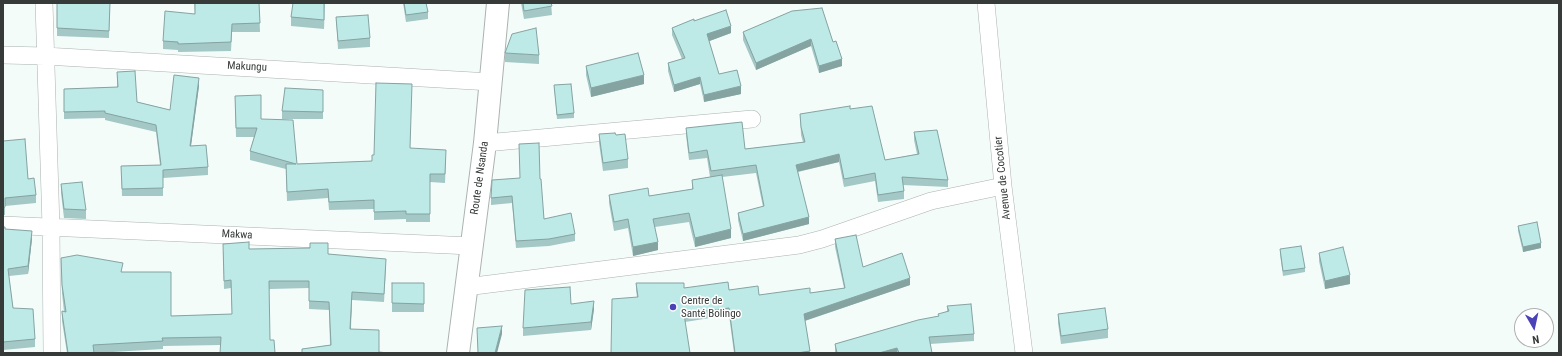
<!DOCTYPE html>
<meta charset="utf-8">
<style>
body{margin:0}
#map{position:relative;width:1562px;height:356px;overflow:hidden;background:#f4fcf9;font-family:"Roboto Condensed",sans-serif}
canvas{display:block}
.frame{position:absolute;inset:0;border:4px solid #363a38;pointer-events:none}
.north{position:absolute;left:1514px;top:308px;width:40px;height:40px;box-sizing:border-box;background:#fff;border:1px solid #afb0af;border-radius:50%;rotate:171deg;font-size:11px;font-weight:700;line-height:16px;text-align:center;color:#363a38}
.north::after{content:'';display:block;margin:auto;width:14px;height:18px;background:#4b42b8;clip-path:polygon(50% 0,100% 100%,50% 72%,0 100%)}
</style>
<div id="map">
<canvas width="1562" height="356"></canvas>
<div class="frame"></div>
<div class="north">N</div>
</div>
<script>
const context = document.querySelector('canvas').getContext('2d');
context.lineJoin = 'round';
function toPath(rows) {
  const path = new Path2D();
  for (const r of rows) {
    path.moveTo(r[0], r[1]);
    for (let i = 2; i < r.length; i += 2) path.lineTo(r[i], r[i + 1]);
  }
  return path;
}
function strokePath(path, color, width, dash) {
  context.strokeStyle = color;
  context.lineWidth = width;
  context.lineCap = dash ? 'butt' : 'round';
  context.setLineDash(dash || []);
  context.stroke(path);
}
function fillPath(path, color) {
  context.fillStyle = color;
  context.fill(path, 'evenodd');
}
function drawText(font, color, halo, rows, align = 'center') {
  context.font = font + ' "Roboto Condensed",sans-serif';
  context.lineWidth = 3;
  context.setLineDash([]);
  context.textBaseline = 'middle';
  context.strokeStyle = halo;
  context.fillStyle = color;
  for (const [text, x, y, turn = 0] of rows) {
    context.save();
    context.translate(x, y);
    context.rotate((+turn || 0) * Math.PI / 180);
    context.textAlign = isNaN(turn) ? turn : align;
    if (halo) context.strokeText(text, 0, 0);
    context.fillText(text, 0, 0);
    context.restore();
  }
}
const street = toPath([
 [44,3,51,227,52,353],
 [986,3,1003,186,1024,353],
 [3,55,45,56,491,82],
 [485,143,752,119],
 [3,225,471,246],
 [466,287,799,245,822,239,931,201,1003,186]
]);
const secondary = toPath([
 [458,353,485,143,498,3]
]);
strokePath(street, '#aab2af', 18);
strokePath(secondary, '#aab2af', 24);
strokePath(street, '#fff', 17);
strokePath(secondary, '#fff', 22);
fillPath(toPath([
 [57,3,110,3,109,38,57,36],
 [194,3,259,3,260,32,232,32,231,51,178,52,178,50,163,49,163,41,195,14],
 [325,3,324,29,291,26,291,17],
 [403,3,426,3,428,12,428,19,406,22],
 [521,3,551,3,552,15,524,19],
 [336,17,370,38,370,47,338,49],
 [694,21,731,33,709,41,719,74,741,94,704,102,700,84,674,92,668,71,668,63,682,59,672,35,672,28],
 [743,32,833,42,842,66,819,73,811,46,756,70,743,40],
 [505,53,539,55,539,64,505,62],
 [586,66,644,84,591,97,586,75],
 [117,72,137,102,170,110,199,86,191,146,208,167,208,175,163,178,163,196,122,196,121,166,160,165,156,132,105,120,105,118,64,119,64,89,117,87],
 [554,85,574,113,574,118,557,119],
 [323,90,323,119,282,119,282,111],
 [235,96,261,119,297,164,372,161,410,148,446,158,445,183,430,182,430,222,406,222,406,219,374,220,374,209,329,210,328,198,287,201,286,169,250,160,250,151,254,137,236,137],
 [850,109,885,160,917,154,914,140,914,132,948,180,948,187,903,185,904,191,904,199,878,202,875,181,844,187,839,162,798,172,809,224,743,241,738,220,738,213,763,207,756,173,722,177,731,238,695,247,689,222,655,227,658,250,633,256,628,228,614,231,609,203,609,195,649,196,692,189,692,180,710,177,707,158,689,160,686,135,686,128,745,149,803,142,801,135,800,114],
 [599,134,628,159,628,168,603,171,599,143],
 [3,141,28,179,36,195,36,203,5,206,5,215,3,215],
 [540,179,544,219,575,234,575,241,549,246,516,248,512,203,491,205,491,198],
 [61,184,86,210,86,219,64,218,61,193],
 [1518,226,1541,248,1523,252,1518,231],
 [3,227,5,229,32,239,28,274,9,276,13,308,35,339,35,347,3,350],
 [835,239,863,267,910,285,805,321,810,353,734,353,729,315,685,322,637,297,636,290,636,283,684,288,729,290,759,295,810,293,844,288,835,247],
 [249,249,328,254,386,267,384,302,352,300,351,329,379,352,388,353,302,353,302,349,330,345,329,310,309,309,309,288,270,289,221,345,163,346,163,349,96,353,67,353,62,321,62,311,64,312,62,293,61,258,123,272,171,316,232,314,231,288,224,289,223,252],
 [1280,249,1305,268,1305,272,1283,276,1280,254],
 [1319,253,1350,284,1325,289,1319,261],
 [392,283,424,283,424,312,392,312],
 [571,304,594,309,591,330,523,336,523,328],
 [947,306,974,334,974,341,930,344,932,353,835,353,835,344,938,316,947,311],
 [1058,314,1108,329,1108,338,1061,344,1058,323]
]), '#a3c8c6');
fillPath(toPath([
 [731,26,731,33,707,42,707,34],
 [811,39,811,46,756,70,756,63],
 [842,59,842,66,819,73,819,66],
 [644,75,644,84,591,97,591,88],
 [700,77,700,84,674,92,674,85],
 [199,78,199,86,190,153,190,146],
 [741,86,741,94,704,102,704,95],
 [839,154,839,162,796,172,796,165],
 [809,217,809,224,743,241,743,234],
 [731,229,731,238,695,247,695,238],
 [32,231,32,239,28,274,28,266],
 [658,242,658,250,633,256,633,247],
 [1541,243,1541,248,1523,252,1523,247],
 [1350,275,1350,284,1325,289,1325,281],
 [910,278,910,285,804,321,804,314],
 [352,292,352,300,350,337,350,329],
 [594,301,594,309,591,330,591,322],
 [502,326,502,334,497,353,495,353],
 [897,348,897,353,879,353]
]), '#84a3a1');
const building = toPath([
 [57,3,110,3,109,31,57,28,57,3],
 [195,3,259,3,260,23,232,24,231,42,178,44,178,42,163,41,165,11,195,14,195,3],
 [293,3,324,3,324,20,291,17,293,3],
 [404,3,426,3,428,12,406,15,404,3],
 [523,3,551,3,552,6,524,11,523,3],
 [822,8,833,42,836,41,842,59,819,66,811,39,756,63,743,32,792,11,822,8],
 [726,10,731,26,707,34,719,74,737,70,741,86,704,95,700,77,674,85,668,63,685,58,672,28,694,19,694,21,726,10],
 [368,15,370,38,338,41,336,17,368,15],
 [536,28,539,55,505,53,512,34,536,28],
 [638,53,644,75,591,88,586,66,638,53],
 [135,71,137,102,170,110,174,75,199,78,190,146,206,145,208,167,163,170,163,188,122,189,121,166,161,165,156,125,105,113,105,111,64,112,64,89,118,87,117,72,135,71],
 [376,83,412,84,410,148,446,150,445,174,430,174,430,214,406,214,406,211,374,212,374,200,329,202,328,189,287,192,286,164,296,164,250,151,257,128,236,128,235,96,261,95,261,119,293,120,297,164,372,161,372,155,374,155,376,83],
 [571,84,574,113,557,115,554,85,571,84],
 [285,88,323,90,323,112,282,111,285,88],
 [850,106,850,109,872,106,885,160,919,154,914,132,937,130,948,180,902,177,904,191,878,195,875,173,844,179,839,154,796,165,809,217,743,234,738,213,764,206,756,165,711,171,707,150,689,153,686,128,742,122,745,149,805,142,801,127,800,114,850,106],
 [615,133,616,135,625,134,628,159,603,163,599,134,615,133],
 [25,139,28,179,34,178,36,195,5,198,5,207,3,208,3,141,25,139],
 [539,143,540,179,541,179,544,219,571,213,575,234,549,239,516,241,512,196,491,198,492,180,520,178,519,144,539,143],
 [722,175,731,229,695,238,689,213,653,219,658,242,633,247,628,219,614,222,609,195,648,188,649,196,693,189,692,180,722,175],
 [82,182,86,210,64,209,61,184,82,182],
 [1537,222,1541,243,1523,247,1518,226,1537,222],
 [3,227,5,227,5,229,32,231,28,266,8,269,13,308,33,309,35,339,3,342,3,227],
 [856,235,863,267,902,253,910,278,804,314,810,351,797,353,735,353,729,308,684,314,690,353,611,353,612,299,638,297,636,283,684,283,684,288,728,282,729,290,758,286,759,295,810,288,810,293,845,288,835,239,856,235],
 [249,242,249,249,310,248,310,243,328,243,328,254,386,259,384,294,352,292,350,329,379,330,379,352,388,353,302,353,302,349,331,345,329,302,309,301,309,281,269,281,270,340,274,340,275,353,220,353,221,337,162,338,163,341,93,345,94,353,68,353,62,313,62,311,66,312,62,285,61,258,77,255,123,263,121,272,171,272,171,316,232,314,231,280,224,281,223,244,249,242],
 [1301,246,1305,268,1283,271,1280,249,1301,246],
 [1343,247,1350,275,1325,281,1319,253,1343,247],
 [392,283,424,283,424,304,392,303,392,283],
 [570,287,571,304,594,301,591,322,523,328,525,290,570,287],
 [971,304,974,334,929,337,932,353,899,353,897,348,879,353,837,353,835,344,918,320,939,316,938,314,949,311,947,306,971,304],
 [1105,308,1108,329,1061,336,1058,314,1105,308],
 [502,326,495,353,478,353,477,328,502,326]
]);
fillPath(building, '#bde9e6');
strokePath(building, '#84a3a1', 1);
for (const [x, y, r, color] of [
 [673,307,4,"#4b42b8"]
]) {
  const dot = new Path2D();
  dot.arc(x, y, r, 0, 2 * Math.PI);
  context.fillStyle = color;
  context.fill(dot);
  strokePath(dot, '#fff', 1.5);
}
drawText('11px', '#363a38', '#fff', [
 ["Makungu",247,67,3],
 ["Route de Nsanda",480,178,-82],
 ["Avenue de Cocotier",1003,178,-96],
 ["Makwa",237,235,3]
]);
drawText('11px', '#363a38', '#fff', [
 ["Centre de",681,301],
 ["Santé Bolingo",681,314]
], 'left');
</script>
